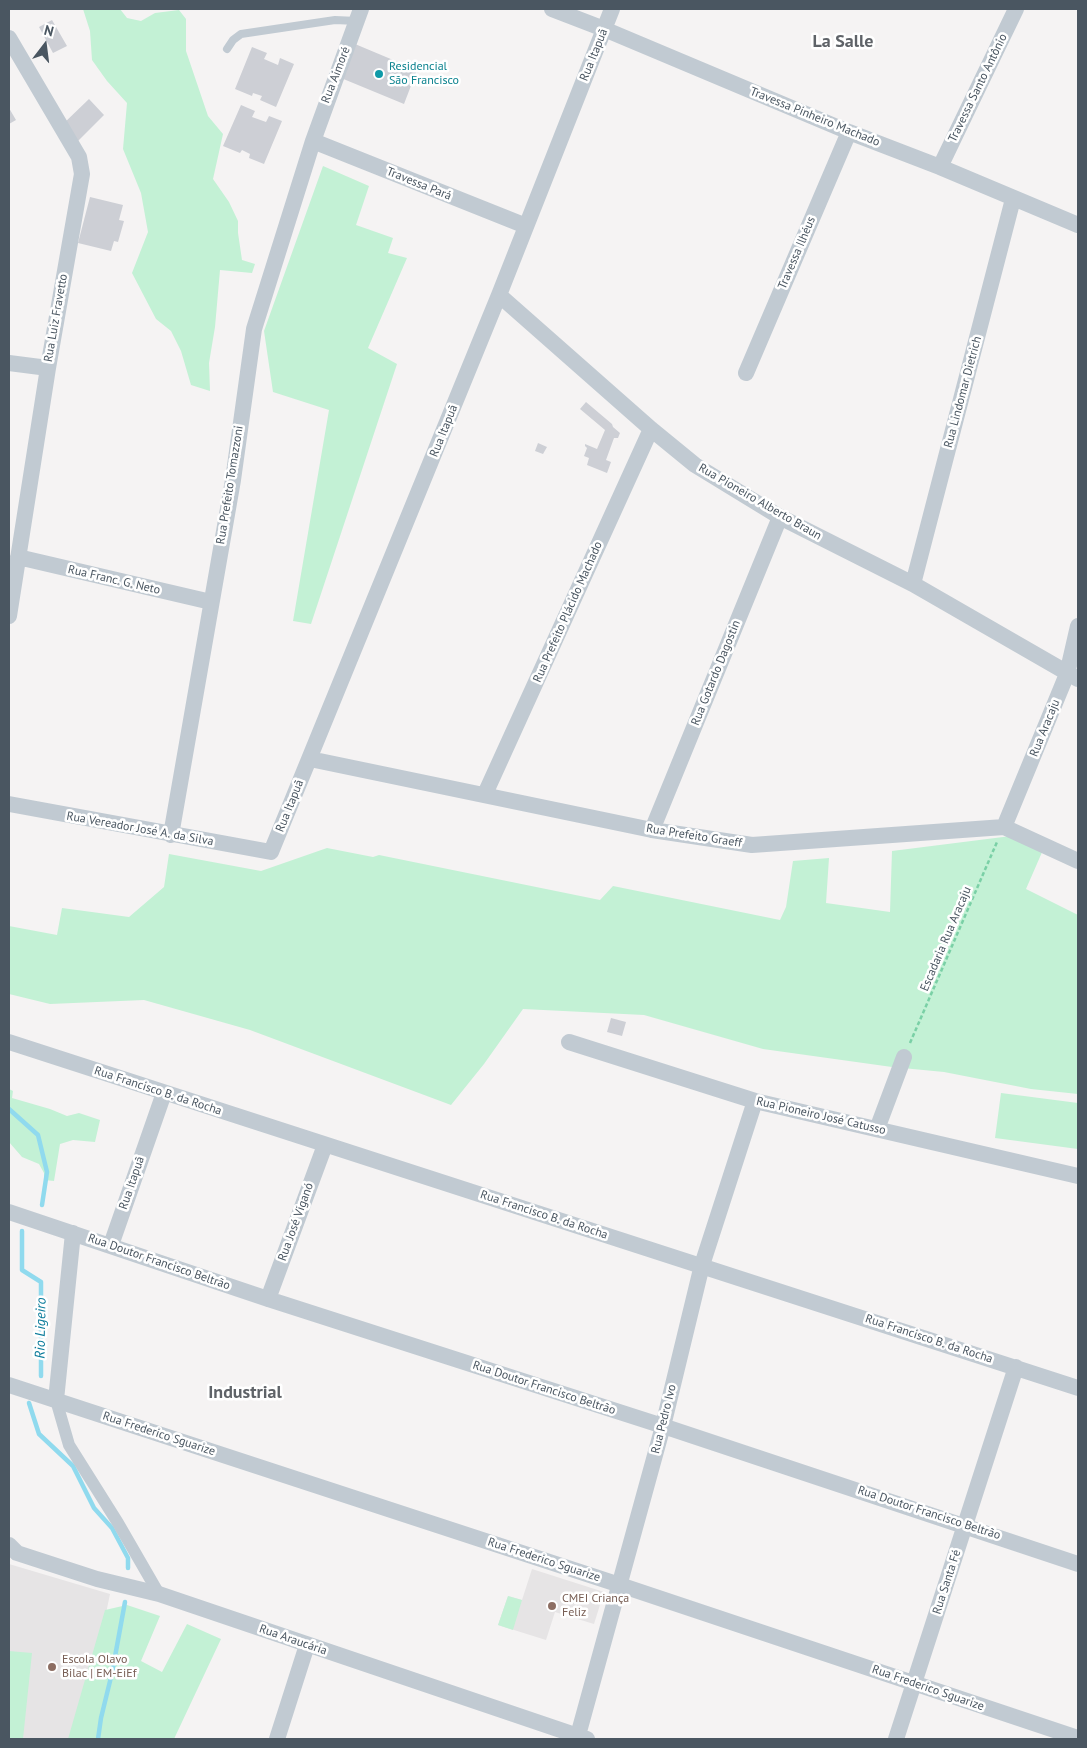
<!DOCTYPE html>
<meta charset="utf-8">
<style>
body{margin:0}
#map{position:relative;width:1087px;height:1748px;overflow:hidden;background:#f5f3f3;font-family:"PT Sans",sans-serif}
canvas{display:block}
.frame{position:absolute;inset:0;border:10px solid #4a5661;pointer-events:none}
.north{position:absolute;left:20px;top:20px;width:50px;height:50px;-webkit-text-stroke:4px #fff;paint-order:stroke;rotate:15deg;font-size:14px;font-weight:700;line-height:20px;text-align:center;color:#4a5661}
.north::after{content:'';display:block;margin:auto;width:18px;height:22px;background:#4a5661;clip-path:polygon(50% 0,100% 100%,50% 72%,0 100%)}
</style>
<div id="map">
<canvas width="1087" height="1748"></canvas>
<div class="frame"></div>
<div class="north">N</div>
</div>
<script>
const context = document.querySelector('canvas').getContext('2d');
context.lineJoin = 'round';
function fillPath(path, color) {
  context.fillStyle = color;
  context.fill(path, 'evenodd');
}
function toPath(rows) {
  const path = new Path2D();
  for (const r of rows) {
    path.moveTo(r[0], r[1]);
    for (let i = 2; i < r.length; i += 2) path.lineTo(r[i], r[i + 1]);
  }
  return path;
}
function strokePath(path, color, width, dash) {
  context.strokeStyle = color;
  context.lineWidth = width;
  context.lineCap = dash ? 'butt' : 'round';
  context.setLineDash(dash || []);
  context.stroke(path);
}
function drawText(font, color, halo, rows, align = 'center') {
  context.font = font + ' "PT Sans",sans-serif';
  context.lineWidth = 5;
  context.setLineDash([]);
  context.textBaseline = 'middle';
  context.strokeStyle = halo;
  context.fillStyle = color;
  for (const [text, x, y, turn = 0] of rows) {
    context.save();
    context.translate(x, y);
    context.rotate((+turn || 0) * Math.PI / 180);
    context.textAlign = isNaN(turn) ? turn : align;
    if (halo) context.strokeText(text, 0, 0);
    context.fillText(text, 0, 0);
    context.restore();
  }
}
fillPath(toPath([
 [9,1564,110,1594,80,1739,9,1739],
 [532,1569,604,1592,594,1624,555,1612,546,1640,498,1625,508,1596,522,1600]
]), '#e6e4e5');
fillPath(toPath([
 [83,9,120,9,127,18,141,21,155,13,179,10,186,19,186,51,208,116,223,134,213,179,229,202,238,221,238,233,242,260,255,264,252,273,220,270,215,327,209,363,210,391,191,385,181,351,171,331,156,319,132,273,148,232,141,193,123,149,127,103,107,81,92,60,90,31],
 [323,166,369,186,356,225,393,238,388,253,407,258,368,348,397,364,311,624,293,621,329,410,273,392,264,331],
 [1011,836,1043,850,1026,889,1078,915,1078,1094,1031,1089,944,1072,892,1067,763,1049,644,1015,523,1009,484,1064,451,1105,250,1030,144,1000,50,1004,9,994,9,926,57,935,62,908,129,917,164,887,169,854,261,871,327,848,373,857,379,855,600,900,613,886,780,920,786,907,793,861,829,858,826,903,890,912,892,851],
 [9,1089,13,1091,12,1098,50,1109,67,1116,79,1113,100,1120,95,1142,73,1140,60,1144,54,1181,44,1180,44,1173,39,1164,22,1157,9,1142],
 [1001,1093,1078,1103,1078,1149,995,1138],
 [508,1596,522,1600,513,1630,498,1625],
 [127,1605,160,1616,141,1661,162,1672,187,1624,221,1639,174,1739,68,1739,105,1610],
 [9,1651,32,1653,23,1739,9,1739]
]), '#c3f1d5');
strokePath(toPath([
 [9,1109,38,1135,47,1172,42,1205],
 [22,1231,22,1270,41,1282,41,1376],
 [29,1403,39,1434,73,1466,94,1508,112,1528,128,1558,128,1568],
 [98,1739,101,1718,112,1673,125,1602]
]), '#90daee', 4.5);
fillPath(toPath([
 [52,20,67,46,53,53,39,27],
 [355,44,417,70,404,104,341,78],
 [252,47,267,53,264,59,278,65,280,58,294,64,276,107,260,100,262,96,253,93,252,96,235,89],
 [89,99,104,115,78,141,62,125],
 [241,105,255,111,252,117,266,122,269,116,282,121,264,164,249,158,250,154,242,150,240,153,223,146],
 [9,108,16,120,9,124],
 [90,197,123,205,119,220,124,221,118,242,114,241,111,251,78,243],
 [586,402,612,424,613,427,620,433,618,438,614,438,606,460,611,462,607,473,587,465,589,458,584,456,587,448,585,446,585,444,597,449,605,430,580,409],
 [538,443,547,447,543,454,535,451],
 [611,1018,626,1022,622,1036,607,1032]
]), '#cdcfd5');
strokePath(toPath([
 [910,1043,997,842]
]), '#7ad0a6', 2.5, [4, 2.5]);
strokePath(toPath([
 [227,49,233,40,241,34,335,20,357,21]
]), '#c1cad2', 8);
strokePath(toPath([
 [56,1400,69,1445,118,1523,159,1594]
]), '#c1cad2', 12);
strokePath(toPath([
 [552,9,604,29,849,132,940,167,1078,225],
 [9,38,79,157,82,174,48,368,9,616],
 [313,141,526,226],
 [940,167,1016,9],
 [499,295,651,429,695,465,780,517,913,584,1078,679],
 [9,363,48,368],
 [746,373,849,132],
 [18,557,211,602],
 [913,584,1013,199],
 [310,759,652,830,752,845,1004,827,1078,861],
 [485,794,651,429],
 [9,804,271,852,499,295,612,9],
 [1004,827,1067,674,1078,626],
 [652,830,780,517],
 [171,835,233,480,254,329,313,141,361,9],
 [9,1042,1078,1388],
 [569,1042,755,1101,1078,1176],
 [877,1129,904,1057],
 [9,1212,268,1299,663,1426,1078,1564],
 [111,1245,164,1093],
 [268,1299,325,1145],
 [9,1385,620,1585,1078,1738],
 [56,1400,73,1233],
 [9,1545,17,1553,97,1579,159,1594,587,1739],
 [277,1739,307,1645],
 [577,1739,663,1426,702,1265,755,1101],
 [896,1739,1016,1367]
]), '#c1cad2', 16);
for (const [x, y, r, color] of [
 [379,74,5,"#0f9aa8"],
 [552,1606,5,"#8d6e63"],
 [52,1667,5,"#8d6e63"]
]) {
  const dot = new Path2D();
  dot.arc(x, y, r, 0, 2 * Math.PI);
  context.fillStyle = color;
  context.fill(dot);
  strokePath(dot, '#fff', 2);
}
drawText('12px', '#4a5661', '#fff', [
 ["Rua Itapuã",594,55,-68],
 ["Rua Aimoré",336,75,-69],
 ["Travessa Santo Antônio",978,88,-64],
 ["Travessa Pinheiro Machado",815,117,22],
 ["Travessa Pará",419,184,22],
 ["Travessa Ilhéus",797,253,-67],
 ["Rua Luiz Fravetto",56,318,-80],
 ["Rua Lindomar Dietrich",963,392,-75],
 ["Rua Itapuã",444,431,-68],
 ["Rua Prefeito Tomazzoni",230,485,-81],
 ["Rua Pioneiro Alberto Braun",760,502,30],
 ["Rua Franc. G. Neto",114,580,13],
 ["Rua Prefeito Plácido Machado",568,612,-66],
 ["Rua Gotardo Dagostin",716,673,-68],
 ["Rua Aracaju",1045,728,-68],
 ["Rua Itapuã",290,806,-68],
 ["Rua Vereador José A. da Silva",140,829,10],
 ["Rua Prefeito Graeff",694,836,9],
 ["Escadaria Rua Aracaju",946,939,-67],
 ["Rua Francisco B. da Rocha",158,1091,18],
 ["Rua Pioneiro José Catusso",821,1116,13],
 ["Rua Itapuã",132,1183,-71],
 ["Rua Francisco B. da Rocha",544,1215,18],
 ["Rua José Viganó",296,1222,-70],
 ["Rua Doutor Francisco Beltrão",159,1262,19],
 ["Rua Francisco B. da Rocha",929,1339,18],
 ["Rua Doutor Francisco Beltrão",544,1388,18],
 ["Rua Pedro Ivo",664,1419,-76],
 ["Rua Frederico Sguarize",159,1434,18],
 ["Rua Doutor Francisco Beltrão",929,1513,18],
 ["Rua Frederico Sguarize",544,1560,18],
 ["Rua Santa Fé",947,1582,-72],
 ["Rua Araucária",293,1640,19],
 ["Rua Frederico Sguarize",928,1688,19]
]);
drawText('12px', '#0d838f', '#fff', [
 ["Residencial",389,67],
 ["São Francisco",389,81]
], 'left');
drawText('12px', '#785e54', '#fff', [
 ["CMEI Criança",562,1599],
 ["Feliz",562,1613],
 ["Escola Olavo",62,1660],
 ["Bilac | EM-EiEf",62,1674]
], 'left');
drawText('italic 14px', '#0c7c9b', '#fff', [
 ["Rio Ligeiro",41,1328,-89]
]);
drawText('bold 18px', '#5f6368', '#fff', [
 ["La Salle",843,42],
 ["Industrial",245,1393]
]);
</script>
